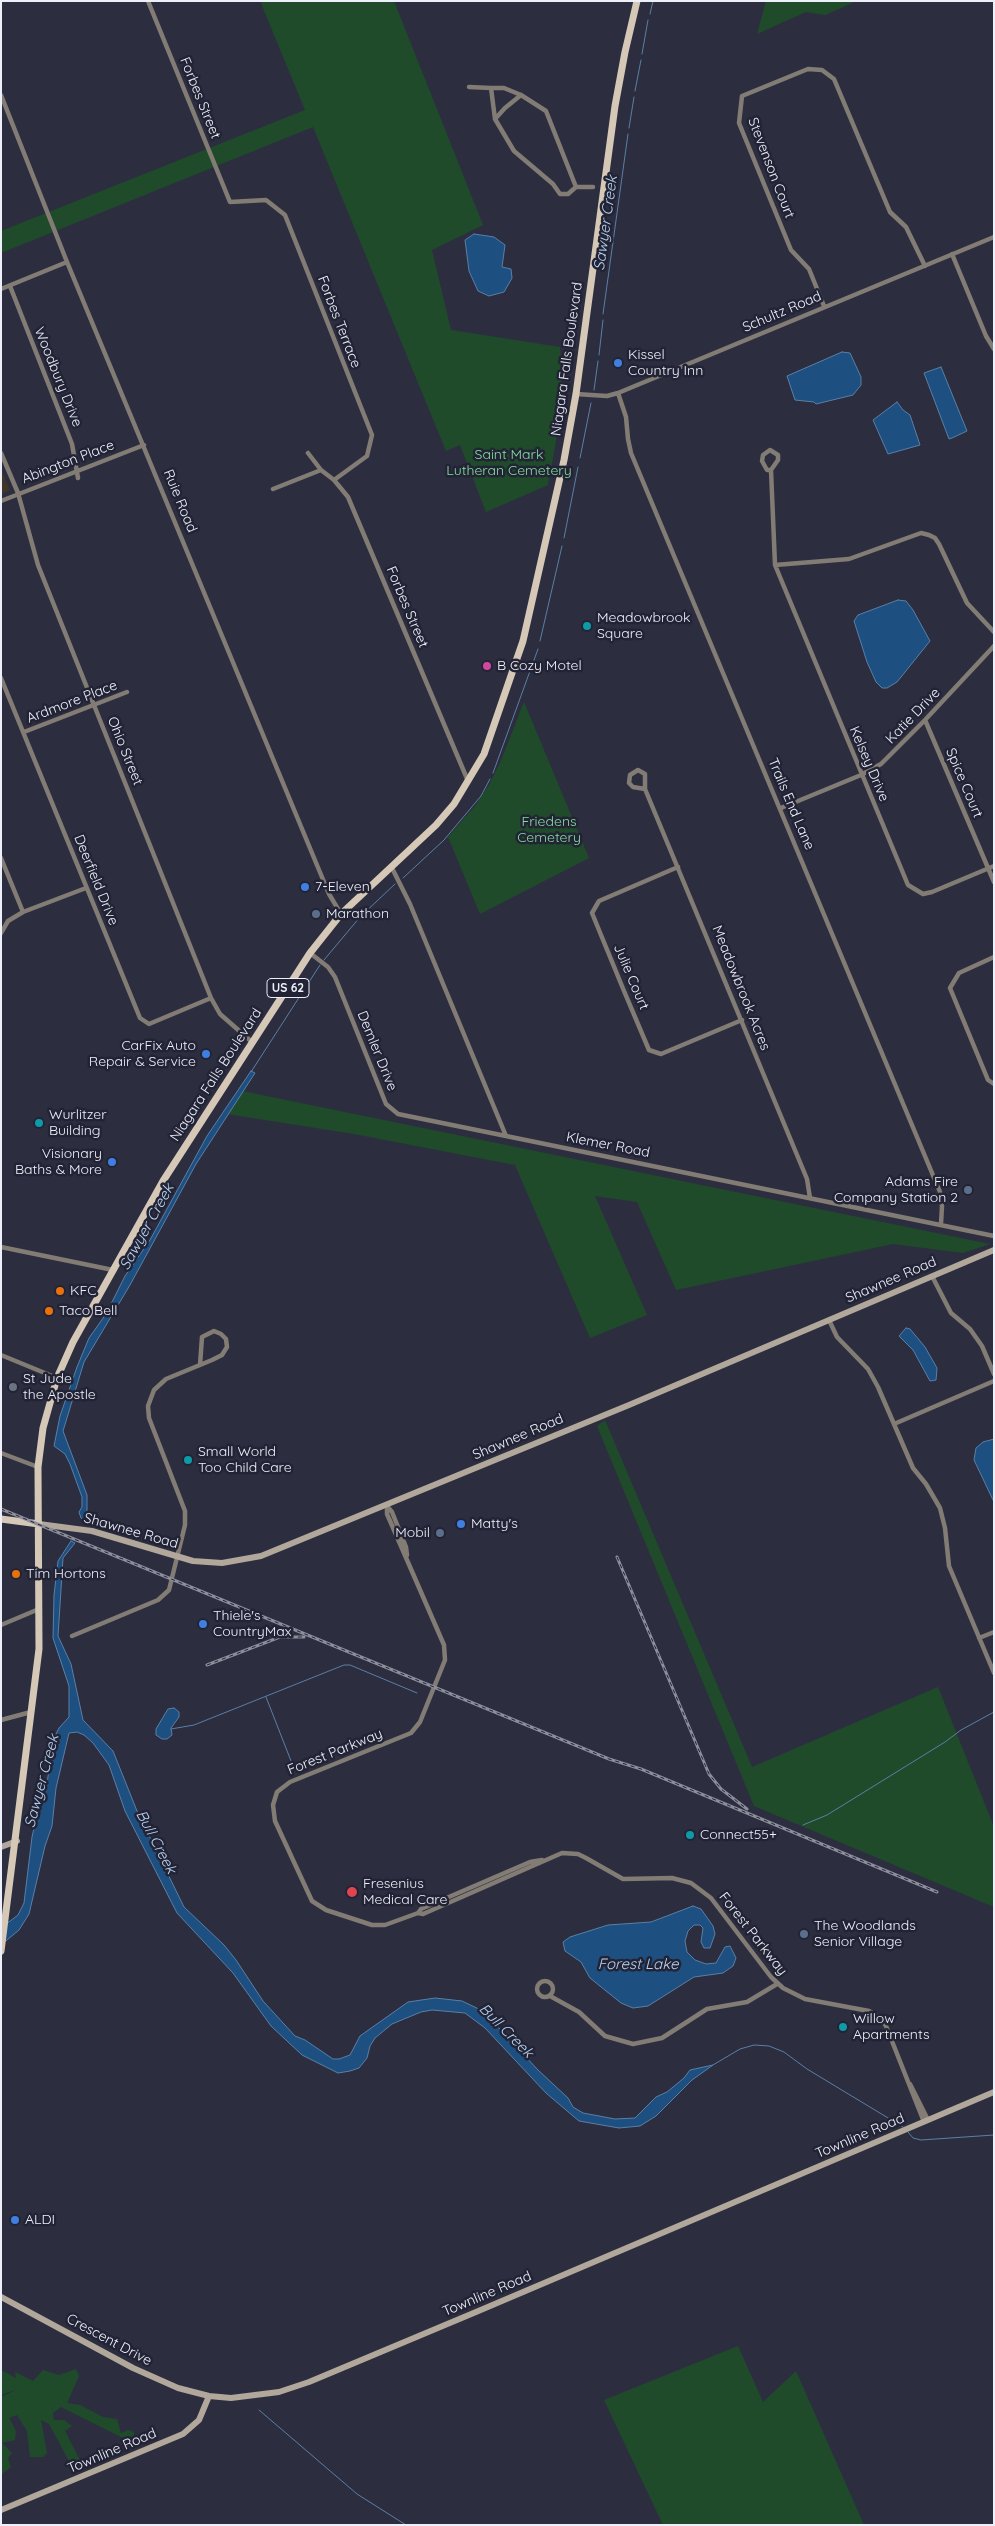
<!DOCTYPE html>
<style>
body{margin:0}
#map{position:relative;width:995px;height:2526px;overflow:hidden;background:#2c2e40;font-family:Quicksand,sans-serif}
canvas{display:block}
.frame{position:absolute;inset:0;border:2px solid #edeffa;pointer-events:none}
</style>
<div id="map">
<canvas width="995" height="2526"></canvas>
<div class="frame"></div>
</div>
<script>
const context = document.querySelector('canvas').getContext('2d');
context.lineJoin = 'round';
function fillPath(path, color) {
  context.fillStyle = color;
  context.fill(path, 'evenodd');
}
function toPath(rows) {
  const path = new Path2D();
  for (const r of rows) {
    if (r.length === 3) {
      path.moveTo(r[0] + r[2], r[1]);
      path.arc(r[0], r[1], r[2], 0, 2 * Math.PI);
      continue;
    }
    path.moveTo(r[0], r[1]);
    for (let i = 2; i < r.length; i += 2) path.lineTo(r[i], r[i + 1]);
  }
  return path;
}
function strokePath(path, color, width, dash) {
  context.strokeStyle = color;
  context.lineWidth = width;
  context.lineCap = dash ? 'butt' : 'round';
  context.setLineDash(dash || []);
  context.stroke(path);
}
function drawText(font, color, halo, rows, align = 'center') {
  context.font = font + ' Quicksand,sans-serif';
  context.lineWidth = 5;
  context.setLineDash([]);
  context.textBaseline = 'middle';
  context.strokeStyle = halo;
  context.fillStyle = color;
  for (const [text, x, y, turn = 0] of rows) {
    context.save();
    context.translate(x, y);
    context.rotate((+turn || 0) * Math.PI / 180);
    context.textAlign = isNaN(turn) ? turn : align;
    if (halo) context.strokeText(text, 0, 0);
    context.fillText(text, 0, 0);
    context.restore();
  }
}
fillPath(toPath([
 [1,469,10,490,1,494]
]), '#423427');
fillPath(toPath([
 [260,1,394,1,483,225,432,250,451,330,560,347,563,403,548,485,486,512,460,445,446,451,313,127,1,253,1,231,305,110],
 [766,1,857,1,825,15,806,12,757,34],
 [524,702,589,858,480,914,448,837,475,806,489,785,500,763],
 [242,1091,990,1244,963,1253,893,1244,676,1290,637,1202,595,1196,647,1315,590,1338,515,1165,354,1134,227,1114],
 [605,1420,752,1767,938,1687,994,1827,994,1907,754,1806,597,1426],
 [738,2346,763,2402,796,2371,864,2525,663,2525,604,2400],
 [76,2369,79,2376,67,2403,80,2405,103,2417,117,2419,121,2433,128,2430,134,2432,134,2439,139,2444,131,2442,61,2407,53,2413,54,2420,64,2420,72,2426,65,2431,82,2464,81,2468,69,2461,49,2424,41,2420,47,2453,43,2457,30,2457,27,2431,17,2415,9,2418,16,2431,15,2440,2,2443,12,2453,8,2458,11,2467,1,2475,1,2397,18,2389,1,2395,1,2370,16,2378,15,2372,33,2381,43,2370,59,2375]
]), '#1f4b2b');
const water = toPath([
 [474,234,494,237,505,245,502,267,511,269,512,278,504,292,489,296,478,291,469,271,465,240,474,234],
 [842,352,850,353,861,377,861,385,853,395,816,404,814,402,795,400,787,376,842,352],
 [941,367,967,431,952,438,949,439,924,373,941,367],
 [897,402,903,410,910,415,920,445,888,454,873,420,897,402],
 [898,600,906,601,913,610,930,641,897,682,887,688,882,688,876,682,867,662,854,621,858,615,898,600],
 [251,1071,255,1073,196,1164,130,1285,84,1362,63,1431,87,1495,87,1518,84,1520,81,1518,79,1512,82,1507,82,1497,70,1464,65,1454,54,1446,60,1416,77,1367,89,1338,106,1314,125,1276,150,1240,207,1136,251,1071],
 [906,1328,910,1329,925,1347,937,1368,936,1380,930,1381,913,1350,899,1336,906,1328],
 [994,1439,994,1502,974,1460,976,1448,983,1442,994,1439],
 [71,1541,75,1543,63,1558,58,1636,71,1664,83,1720,113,1751,137,1811,184,1907,224,1945,236,1960,263,2001,295,2036,305,2040,333,2059,339,2059,350,2055,360,2036,408,2002,435,1998,462,2001,483,2011,538,2070,568,2098,573,2107,583,2113,615,2119,635,2118,656,2097,667,2092,684,2078,690,2070,713,2065,692,2080,656,2116,640,2126,619,2128,579,2121,546,2093,485,2028,465,2013,432,2010,421,2012,392,2024,375,2038,370,2046,367,2058,359,2068,350,2071,338,2073,302,2055,271,2026,233,1973,177,1913,125,1811,109,1765,93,1743,84,1735,77,1732,69,1733,56,1788,52,1826,45,1846,29,1914,19,1930,1,1945,1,1928,18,1915,24,1903,32,1837,39,1805,46,1791,53,1740,59,1728,69,1717,69,1686,53,1638,54,1595,58,1561,71,1541],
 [174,1708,179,1712,179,1717,171,1728,172,1735,167,1739,162,1739,156,1735,156,1729,168,1709,174,1708],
 [693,1906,701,1909,713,1926,715,1934,710,1948,704,1948,701,1942,703,1928,700,1925,694,1925,688,1931,685,1941,687,1952,695,1960,706,1964,716,1963,725,1947,730,1946,736,1958,733,1966,723,1973,694,1977,648,2006,633,2008,621,2003,590,1978,581,1962,565,1951,563,1942,570,1937,608,1925,651,1922,693,1906]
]);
fillPath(water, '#1d4f81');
strokePath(water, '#5b7fa5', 1);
strokePath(toPath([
 [650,14,653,1],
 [642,54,648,20],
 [635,91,641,60],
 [629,128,634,97],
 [603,314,628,134],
 [599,355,603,320],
 [594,390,598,361],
 [580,458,591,403],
 [564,538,578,467],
 [540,641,562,546],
 [493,773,538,649],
 [403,878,444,840,481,796,490,779],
 [324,960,360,917,395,884],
 [251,1072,320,965],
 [266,1697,293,1766],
 [171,1729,194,1725,344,1665,350,1665,417,1693],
 [803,1825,827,1815,945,1742,961,1730,994,1712],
 [713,2065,740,2049,754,2045,769,2046,784,2052,807,2069,903,2127],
 [908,2132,913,2138,921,2140,994,2135],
 [259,2410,357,2494,406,2525]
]), '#5b7fa5', 1);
strokePath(toPath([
 [148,1,230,202,266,200,285,215,372,435,367,456,334,480],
 [469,87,491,88,495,119,514,151,553,184,560,194,568,194,576,187,593,187],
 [491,88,504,88,521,95,546,111,576,187],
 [1,95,67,262,329,894,341,914],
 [495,119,505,108,521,95],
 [952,254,986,336,994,349],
 [10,286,72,444,78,478],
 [1,289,67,262],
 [824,306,809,269,791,250,739,123,742,96,808,69,822,70,834,79,890,212,906,227,925,266],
 [618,393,626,417,628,439,631,453,940,1192,942,1206,941,1224],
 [576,394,607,396,618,393,994,237],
 [1,453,18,493,38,565,211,998,220,1014,252,1042],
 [308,453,321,470,334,480,348,497,468,781],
 [771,470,767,470,762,461,763,455,770,450,778,455,778,460,771,470,775,565,908,885,923,894,932,892,994,866],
 [273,489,321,470],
 [1,501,144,445],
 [775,565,849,559,921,533,929,535,935,538,939,544,967,603,994,632],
 [1,678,140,1018,149,1024,211,998],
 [925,720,994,882],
 [24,732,127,692],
 [645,789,633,787,629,783,630,775,638,770,645,774,645,789,807,1179,810,1198],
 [781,808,861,775,881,764,925,720,994,646],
 [1,858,23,912],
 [391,866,410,904,506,1136,994,1236],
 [678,867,599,901,592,913,624,991,649,1050,661,1054,742,1020],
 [1,933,8,921,23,912,86,888],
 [310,953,328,967,335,977,386,1104,398,1114,506,1136],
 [994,957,959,973,950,988,988,1080,994,1084],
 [1,1247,113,1270],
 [932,1276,951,1313,970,1329,982,1346,994,1374],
 [829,1320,837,1337,868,1369,878,1387,913,1468,926,1484,940,1508,945,1528,949,1566,994,1673],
 [1,1355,57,1378],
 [894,1424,994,1381],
 [1,1453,38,1467],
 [387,1506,387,1514,444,1645,445,1660,420,1722,411,1733,290,1782,277,1792,273,1805,275,1821,312,1901,326,1910,372,1925,385,1925,418,1913,423,1914,562,1853,578,1854,586,1858,623,1879,672,1878,691,1883,711,1898,771,1977,783,1988,805,1999,869,2011,880,2018,886,2026,924,2122],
 [387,1506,392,1512,406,1547,407,1555],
 [1,1625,39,1609],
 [72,1636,158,1600,169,1590,185,1525,185,1511,149,1418,148,1406,154,1390,166,1379,212,1360,222,1355,227,1347,226,1339,221,1334,214,1331,202,1337,200,1365],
 [979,1638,994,1632],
 [1,1720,31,1712],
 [418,1913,421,1909,530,1862,542,1860],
 [545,1989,8],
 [550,1996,579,2012,605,2036,633,2044,662,2038,707,2009,747,2002,777,1984],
 [910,2084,928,2120]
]), '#827c74', 4.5);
strokePath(toPath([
 [39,1524,92,1531,193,1561,222,1563,261,1556,629,1405,994,1250],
 [1,1847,17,1841],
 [1,2297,133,2368,178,2388,209,2396,231,2398,279,2392,309,2382,476,2312,994,2092],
 [1,2510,183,2434,199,2420,209,2396]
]), '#b1a79a', 6);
strokePath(toPath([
 [1,1519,39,1524],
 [1,1951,39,1649,38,1467,43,1428,57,1378,73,1342,163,1181,310,953,341,914,436,825,454,804,484,754,523,641,564,460,576,394,615,106,625,52,637,1]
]), '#d6c8b7', 7);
const rail = toPath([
 [1,1509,609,1759,641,1769,937,1892],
 [617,1557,709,1774,721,1789,747,1809],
 [207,1665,280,1637,304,1637]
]);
strokePath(rail, '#8c8e9c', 3);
strokePath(rail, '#222436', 1, [4]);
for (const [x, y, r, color] of [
 [618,363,5,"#3f7fe0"],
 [587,626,5,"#0f9aa8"],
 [487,666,5,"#d1479c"],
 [305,887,5,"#3f7fe0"],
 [316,914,5,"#5c6f8a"],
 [206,1054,5,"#3f7fe0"],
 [39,1123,5,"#0f9aa8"],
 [112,1162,5,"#3f7fe0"],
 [968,1190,5,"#5c6f8a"],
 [60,1291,5,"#e8710a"],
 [49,1311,5,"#e8710a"],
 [13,1387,5,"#6b7280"],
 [188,1460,5,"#0f9aa8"],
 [461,1524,5,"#3f7fe0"],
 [440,1533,5,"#5c6f8a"],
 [16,1574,5,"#e8710a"],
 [203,1624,5,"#3f7fe0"],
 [690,1835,5,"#0f9aa8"],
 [352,1892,6,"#e0444e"],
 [804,1934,5,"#5c6f8a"],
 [843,2027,5,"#0f9aa8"],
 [15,2220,5,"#3f7fe0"]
]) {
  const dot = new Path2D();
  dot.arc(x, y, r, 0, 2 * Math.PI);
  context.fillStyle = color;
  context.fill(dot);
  strokePath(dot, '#222436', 2);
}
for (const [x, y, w] of [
 [288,988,42]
]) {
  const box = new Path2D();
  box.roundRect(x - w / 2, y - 9.5, w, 19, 4);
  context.fillStyle = '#222436';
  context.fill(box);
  strokePath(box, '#edeffa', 1);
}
drawText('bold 12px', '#edeffa', null, [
 ["US 62",288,988]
]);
drawText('14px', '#edeffa', '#222436', [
 ["Forbes Street",200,98,68],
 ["Stevenson Court",771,168,69],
 ["Schultz Road",782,312,-23],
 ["Forbes Terrace",339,322,69],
 ["Niagara Falls Boulevard",567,359,-82],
 ["Woodbury Drive",58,377,68],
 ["Abington Place",68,462,-21],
 ["Ruie Road",180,501,68],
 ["Forbes Street",407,607,67],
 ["Ardmore Place",72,702,-21],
 ["Katie Drive",913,716,-46],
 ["Ohio Street",125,751,68],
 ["Kelsey Drive",869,764,67],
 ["Spice Court",964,783,67],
 ["Trails End Lane",791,804,67],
 ["Deerfield Drive",96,880,68],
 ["Julie Court",631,977,67],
 ["Meadowbrook Acres",741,988,68],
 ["Demler Drive",377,1051,68],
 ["Niagara Falls Boulevard",216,1075,-57],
 ["Klemer Road",608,1145,11],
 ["Shawnee Road",891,1280,-23],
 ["Shawnee Road",518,1437,-23],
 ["Shawnee Road",131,1531,16],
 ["Forest Parkway",335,1752,-22],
 ["Forest Parkway",753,1934,52],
 ["Townline Road",860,2136,-23],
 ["Townline Road",487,2294,-23],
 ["Crescent Drive",109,2340,28],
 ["Townline Road",112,2451,-23]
]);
drawText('14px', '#edeffa', '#222436', [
 ["Kissel",628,355],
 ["Country Inn",628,371],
 ["Meadowbrook",597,618],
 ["Square",597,634],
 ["B Cozy Motel",497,666],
 ["7-Eleven",315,887],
 ["Marathon",326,914],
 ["CarFix Auto",196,1046,"right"],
 ["Repair & Service",196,1062,"right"],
 ["Wurlitzer",49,1115],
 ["Building",49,1131],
 ["Visionary",102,1154,"right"],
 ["Baths & More",102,1170,"right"],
 ["Adams Fire",958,1182,"right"],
 ["Company Station 2",958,1198,"right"],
 ["KFC",70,1291],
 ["Taco Bell",59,1311],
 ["St Jude",23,1379],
 ["the Apostle",23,1395],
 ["Small World",198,1452],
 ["Too Child Care",198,1468],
 ["Matty's",471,1524],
 ["Mobil",430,1533,"right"],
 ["Tim Hortons",26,1574],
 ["Thiele's",213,1616],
 ["CountryMax",213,1632],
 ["Connect55+",700,1835],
 ["Fresenius",363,1884],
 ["Medical Care",363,1900],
 ["The Woodlands",814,1926],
 ["Senior Village",814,1942],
 ["Willow",853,2019],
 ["Apartments",853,2035],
 ["ALDI",25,2220]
], 'left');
drawText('14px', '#85de9a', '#222436', [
 ["Saint Mark",509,455],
 ["Lutheran Cemetery",509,471],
 ["Friedens",549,822],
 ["Cemetery",549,838]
]);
drawText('italic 15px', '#b8d3f1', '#222436', [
 ["Sawyer Creek",606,223,-82],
 ["Sawyer Creek",147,1227,-61],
 ["Sawyer Creek",42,1781,-75],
 ["Bull Creek",156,1842,62],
 ["Forest Lake",638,1964],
 ["Bull Creek",506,2031,45]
]);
</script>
